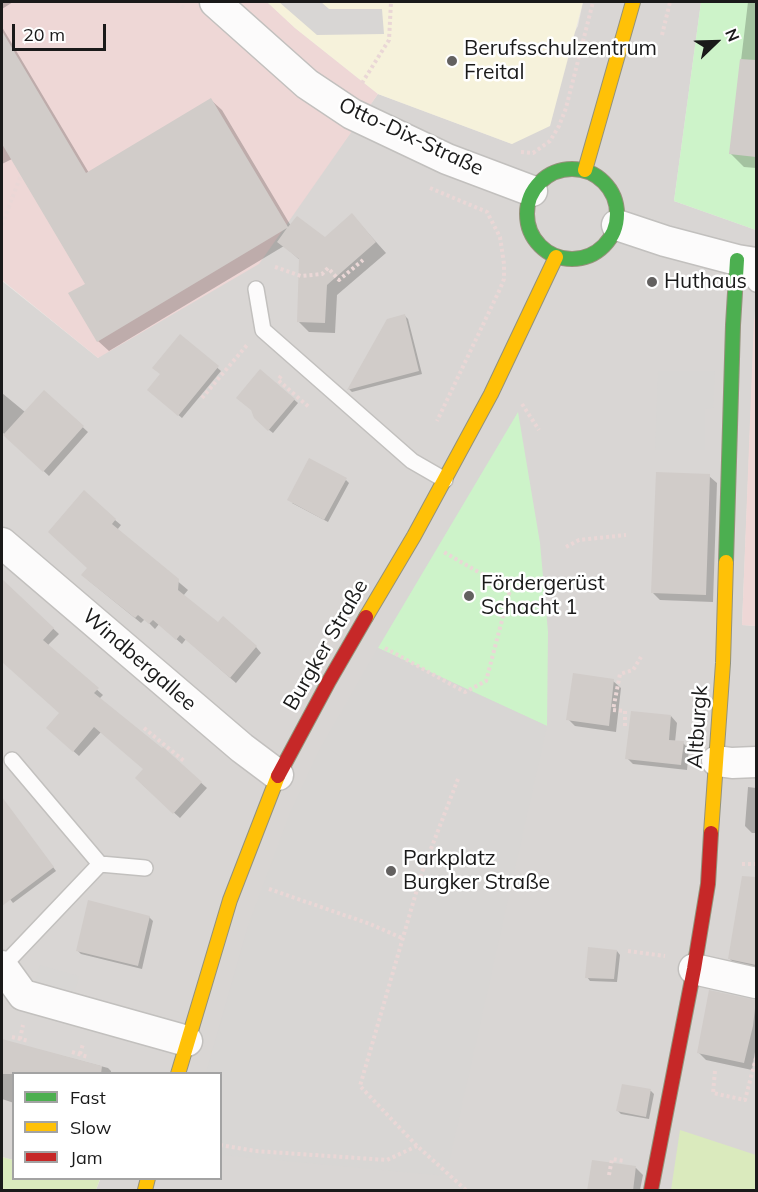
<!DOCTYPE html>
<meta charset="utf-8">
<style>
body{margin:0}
#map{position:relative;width:758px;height:1192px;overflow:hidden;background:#eae6e2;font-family:Mulish,sans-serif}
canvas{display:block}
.frame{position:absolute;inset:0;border:3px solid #1a1a1a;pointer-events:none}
.legend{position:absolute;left:12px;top:1072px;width:210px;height:108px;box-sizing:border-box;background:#fff;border:2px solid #a3a3a3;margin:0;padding:8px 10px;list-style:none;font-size:18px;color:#1a1a1a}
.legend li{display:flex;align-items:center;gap:12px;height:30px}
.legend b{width:30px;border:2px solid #a3a3a3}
.north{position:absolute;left:686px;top:12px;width:60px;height:60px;-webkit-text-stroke:4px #fff;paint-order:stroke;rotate:67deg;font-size:16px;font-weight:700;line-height:24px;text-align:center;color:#1a1a1a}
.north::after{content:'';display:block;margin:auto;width:21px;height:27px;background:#1a1a1a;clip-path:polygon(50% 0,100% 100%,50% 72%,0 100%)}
.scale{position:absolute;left:12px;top:24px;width:94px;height:27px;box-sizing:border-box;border:3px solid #1a1a1a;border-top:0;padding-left:8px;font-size:18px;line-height:21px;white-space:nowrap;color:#1a1a1a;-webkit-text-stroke:4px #fff;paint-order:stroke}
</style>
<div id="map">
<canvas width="758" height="1192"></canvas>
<div class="frame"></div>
<ul class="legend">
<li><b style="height:8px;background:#4caf50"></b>Fast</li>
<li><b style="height:8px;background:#ffc107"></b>Slow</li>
<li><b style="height:8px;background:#c62828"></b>Jam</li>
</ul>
<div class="north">N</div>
<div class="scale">20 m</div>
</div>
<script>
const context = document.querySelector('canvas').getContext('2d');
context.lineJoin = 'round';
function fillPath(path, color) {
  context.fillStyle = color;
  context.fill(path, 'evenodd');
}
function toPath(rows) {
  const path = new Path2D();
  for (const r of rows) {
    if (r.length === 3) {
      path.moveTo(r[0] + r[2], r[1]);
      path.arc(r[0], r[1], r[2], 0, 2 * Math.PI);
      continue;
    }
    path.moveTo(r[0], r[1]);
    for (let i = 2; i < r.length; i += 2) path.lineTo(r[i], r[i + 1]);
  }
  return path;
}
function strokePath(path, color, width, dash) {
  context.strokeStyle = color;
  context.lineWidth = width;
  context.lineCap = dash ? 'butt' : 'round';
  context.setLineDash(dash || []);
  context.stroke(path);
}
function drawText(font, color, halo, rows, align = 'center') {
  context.font = font + ' Mulish,sans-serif';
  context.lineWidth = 5;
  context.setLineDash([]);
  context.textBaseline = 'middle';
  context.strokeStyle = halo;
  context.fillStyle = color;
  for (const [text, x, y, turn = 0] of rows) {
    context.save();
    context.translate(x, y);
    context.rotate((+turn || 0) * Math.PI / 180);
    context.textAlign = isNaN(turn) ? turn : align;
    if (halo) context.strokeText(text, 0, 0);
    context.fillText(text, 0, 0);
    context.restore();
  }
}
fillPath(toPath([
 [583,2,701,2,674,201,756,230,756,285,742,625,756,626,756,1190,96,1190,100,1180,97,1179,220,1178,220,1074,14,1074,13,1160,2,1157,2,281,98,358,339,148,378,94,512,144,578,26]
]), '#d9d6d4');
fillPath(toPath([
 [2,2,267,2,295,28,378,94,259,264,98,358,2,280],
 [756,318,756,626,742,625,754,319]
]), '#eed7d6');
fillPath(toPath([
 [267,2,583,2,550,126,512,144,378,94,295,28]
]), '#f6f2db');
fillPath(toPath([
 [680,1130,756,1155,756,1190,671,1190],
 [2,1157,13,1160,14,1178,100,1179,96,1190,2,1190]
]), '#daeabd');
fillPath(toPath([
 [701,2,756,2,756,230,674,201],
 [518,412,540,543,548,632,547,726,378,648]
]), '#cdf3c9');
fillPath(toPath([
 [279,2,321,2,329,9,382,9,384,34,317,35],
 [658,371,715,371,713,408,705,409,705,450,655,450],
 [378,648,547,726,446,1176,221,1155,220,1074,206,1073,248,926,289,816,319,751],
 [40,965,79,976,70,1009,31,998]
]), '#d8d6d4');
fillPath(toPath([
 [2,2,13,2,2,9],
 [748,2,756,2,756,168,744,167,730,153],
 [2,27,89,173,211,100,222,110,291,226,325,239,352,215,386,253,337,295,335,333,309,332,298,321,301,261,284,246,109,351,98,341,87,284,12,159,2,164],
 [404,315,408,319,422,374,352,392,349,389,388,320],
 [181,336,221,371,182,418,152,393],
 [261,371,298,403,273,433,259,422],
 [44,392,88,432,49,476,2,432,2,393,25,412],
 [709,476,717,483,713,602,660,600,653,593],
 [346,480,349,483,328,522,292,503],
 [115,520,121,525,117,530,188,590,183,596,218,624,256,647,261,653,236,683,186,639,182,644,159,624,155,629,145,619,141,623,88,580,89,568,55,537],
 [6,585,59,634,47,646,103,695,99,699,162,750,163,749,207,788,180,818,142,784,145,769,101,732,79,756,54,734,61,713,2,659,2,590],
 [613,681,621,688,616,732,575,726,568,719],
 [671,716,677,723,675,742,683,743,689,749,687,770,633,764,627,758],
 [748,787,756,788,756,833,752,833,745,826],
 [2,799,56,871,13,903,2,889],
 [149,917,153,921,142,969,81,954,78,951],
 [737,920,756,923,756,970,736,965,730,959],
 [617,951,620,955,617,982,590,981,587,977],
 [711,992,756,1001,756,1046,752,1070,706,1060,698,1052],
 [2,1040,108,1068,111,1071,111,1074,14,1074,14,1103,2,1099],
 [623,1085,651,1091,654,1094,649,1119,621,1114,618,1111],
 [593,1162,636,1168,643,1175,640,1190,589,1190]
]), '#0003');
fillPath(toPath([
 [2,31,86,173,211,98,288,227,297,216,325,237,352,213,376,242,327,285,325,323,297,322,299,259,277,242,287,228,97,342,68,293,85,284,2,144],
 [740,59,756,60,756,157,729,154],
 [405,314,419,371,347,390,387,319],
 [180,334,219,366,178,416,147,390,160,374,152,368],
 [260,369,295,399,268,431,254,418,251,410,236,398],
 [44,390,84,426,43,472,3,435],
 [309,458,347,478,324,520,287,500],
 [656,472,710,474,706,595,651,593],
 [84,490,116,519,112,524,179,579,178,590,218,622,223,616,257,646,230,678,180,635,176,640,153,620,149,624,138,615,135,618,81,575,87,568,48,532],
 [2,579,54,628,43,640,99,688,94,693,162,748,163,747,202,782,173,814,135,778,143,769,94,727,73,752,46,728,59,713,2,662],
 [573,673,614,679,609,726,566,720],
 [631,711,671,715,669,740,684,741,681,765,625,759],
 [2,797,54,867,2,906],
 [742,876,756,877,756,965,728,959],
 [88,900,150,916,138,966,76,951],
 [588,947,617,950,614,979,585,978],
 [709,990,756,1000,753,1026,744,1063,697,1053],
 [2,1039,102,1066,101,1074,2,1074],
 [622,1084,651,1089,646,1117,616,1111],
 [592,1160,636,1166,633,1191,587,1191]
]), '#d1ccc9');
const lane = toPath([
 [740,263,756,284],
 [256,289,263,330,412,461,445,480],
 [12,760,100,864],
 [2,967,100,864,145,868]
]);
const street = toPath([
 [215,2,307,84,352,114,447,159,532,191],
 [617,225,665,241,737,260,756,263],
 [2,543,242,748,278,775],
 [717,761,732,763,756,762],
 [2,966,23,995,187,1041],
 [694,969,756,983]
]);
const fast = toPath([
 [572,214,45],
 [726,562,733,325,737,260]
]);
const slow = toPath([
 [585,170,633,2],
 [366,617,414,536,491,394,556,257],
 [711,833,723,663,726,562],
 [178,1074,230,900,278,776],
 [145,1190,148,1178]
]);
const jam = toPath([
 [278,776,329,681,366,617],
 [651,1190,694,969,708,884,711,833]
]);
strokePath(lane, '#c2c0be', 18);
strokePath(street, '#c2c0be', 33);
strokePath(fast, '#94927a', 16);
strokePath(slow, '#94927a', 16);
strokePath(jam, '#94927a', 16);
strokePath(toPath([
 [177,2,186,10],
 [662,35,670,2],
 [362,83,389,40,391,2],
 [521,152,533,153,550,141,559,126,566,108,593,2],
 [430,188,487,212,500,237,504,264,504,279,500,289,437,421],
 [2,225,21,175],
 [275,267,301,276,322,274,328,268,339,280,363,260],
 [281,376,278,380,310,408],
 [202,398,247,345],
 [522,404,539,430],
 [566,547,579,540,626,535],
 [385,648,465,692,486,681,510,590,442,551],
 [625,726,625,711,613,710,620,674,633,670,641,657],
 [144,728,184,761],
 [458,779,422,872,360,1086,417,1146,466,1190],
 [742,864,756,864],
 [269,889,370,924,402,938],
 [628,951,665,956],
 [12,1037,29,1041],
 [20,1039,23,1025],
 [72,1052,88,1057],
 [80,1054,83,1044],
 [715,1071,713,1093,745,1100,756,1058],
 [220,1145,255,1151,387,1160,417,1146],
 [609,1175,612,1159,624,1161]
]), '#ead7d6', 4, [3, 3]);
strokePath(lane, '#fcfbfb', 15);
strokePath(street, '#fcfbfb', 30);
strokePath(fast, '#4caf50', 14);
strokePath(slow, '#ffc107', 14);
strokePath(jam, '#c62828', 14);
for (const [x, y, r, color] of [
 [452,61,6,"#636160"],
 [652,282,6,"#636160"],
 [469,596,6,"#636160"],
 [391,871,6,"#636160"]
]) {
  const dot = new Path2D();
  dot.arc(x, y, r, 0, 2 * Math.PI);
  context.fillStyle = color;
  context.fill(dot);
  strokePath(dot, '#fff', 2);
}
drawText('21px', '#1a1a1a', '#fff', [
 ["Berufsschulzentrum",464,49],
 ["Freital",464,73],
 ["Huthaus",664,282],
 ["Fördergerüst",481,584],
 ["Schacht 1",481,608],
 ["Parkplatz",403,859],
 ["Burgker Straße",403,883]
], 'left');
drawText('21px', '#1a1a1a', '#fff', [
 ["Otto-Dix-Straße",411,137,25],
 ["Burgker Straße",326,645,-60],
 ["Windbergallee",139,660,41],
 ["Altburgk",698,727,-86]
]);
</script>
